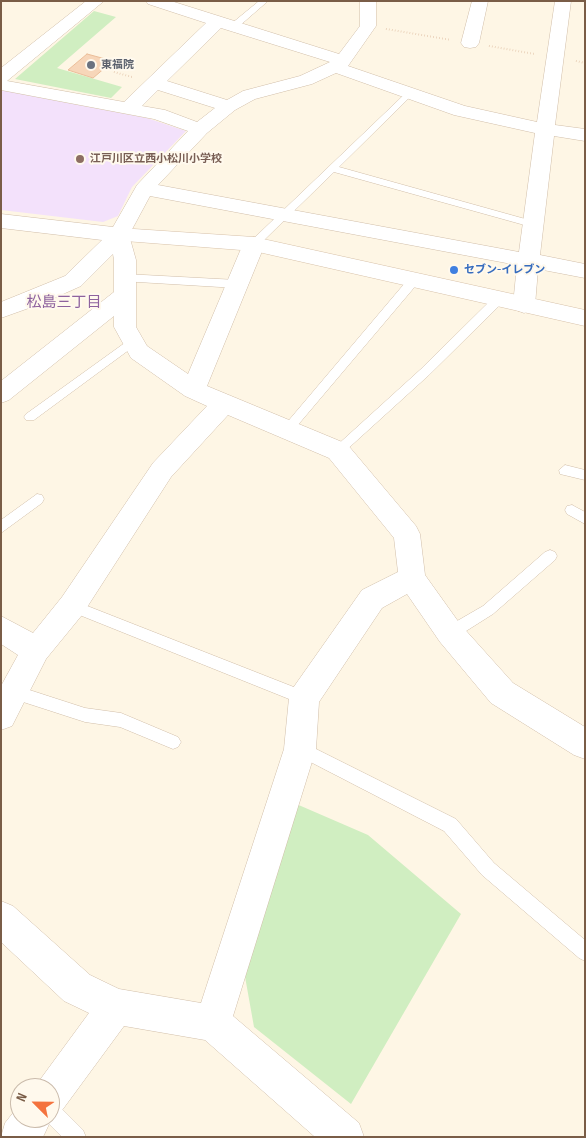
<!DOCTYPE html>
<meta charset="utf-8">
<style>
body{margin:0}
#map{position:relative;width:586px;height:1138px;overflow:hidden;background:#fef6e5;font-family:"Sofia Sans Condensed",sans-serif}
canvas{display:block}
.frame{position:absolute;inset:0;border:2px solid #7a5d47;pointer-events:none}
.north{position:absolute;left:10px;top:1078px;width:50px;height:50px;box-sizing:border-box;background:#fff9ed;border:1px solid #cabbab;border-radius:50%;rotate:293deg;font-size:14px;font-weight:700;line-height:20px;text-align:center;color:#7a5d47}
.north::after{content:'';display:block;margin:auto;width:18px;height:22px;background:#f4733e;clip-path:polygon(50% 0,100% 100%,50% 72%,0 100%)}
</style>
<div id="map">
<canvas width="586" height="1138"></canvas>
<div class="frame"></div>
<div class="north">N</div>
</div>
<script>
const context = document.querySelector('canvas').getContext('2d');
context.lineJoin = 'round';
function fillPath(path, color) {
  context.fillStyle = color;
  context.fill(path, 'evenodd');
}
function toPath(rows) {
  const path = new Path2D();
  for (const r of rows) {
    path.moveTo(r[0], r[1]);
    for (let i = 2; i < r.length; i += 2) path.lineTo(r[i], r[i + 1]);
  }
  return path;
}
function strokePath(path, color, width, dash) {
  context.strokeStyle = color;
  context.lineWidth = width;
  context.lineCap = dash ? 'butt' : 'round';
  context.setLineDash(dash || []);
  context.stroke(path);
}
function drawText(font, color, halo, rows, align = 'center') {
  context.font = font + ' "Sofia Sans Condensed","Noto Sans JP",sans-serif';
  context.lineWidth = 4;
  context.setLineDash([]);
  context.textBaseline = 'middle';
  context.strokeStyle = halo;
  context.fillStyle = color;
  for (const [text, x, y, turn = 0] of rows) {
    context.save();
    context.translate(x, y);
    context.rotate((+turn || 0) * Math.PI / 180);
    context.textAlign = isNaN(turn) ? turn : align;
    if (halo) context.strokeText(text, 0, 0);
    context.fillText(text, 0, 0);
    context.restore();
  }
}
fillPath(toPath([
 [1,90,147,118,186,131,132,187,118,216,103,222,1,210]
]), '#f3e1fb');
fillPath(toPath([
 [94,11,116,17,57,68,122,87,111,98,15,79],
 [294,803,368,835,461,914,351,1104,254,1027,244,971]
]), '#d0eec1');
const building = toPath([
 [87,54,113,61,93,78,68,70,87,54]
]);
fillPath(building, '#f7d6b9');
strokePath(building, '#ebbd98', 1);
const lane = toPath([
 [259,1,268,1,237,28,231,28,231,24,259,1],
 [409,90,414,93,412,95,339,167,536,222,536,226,528,226,334,172,258,246,250,246,250,242,409,90],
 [125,274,237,280,242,284,237,288,121,281,120,278,125,274],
 [414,276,419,280,418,283,292,432,284,432,282,429,284,426,410,277,414,276],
 [499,295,503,296,503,302,429,375,342,454,334,454,332,451,334,448,421,369,495,296,499,295],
 [133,337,139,341,137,344,34,420,26,420,24,417,26,414,133,337],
 [565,465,585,470,585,480,560,474,559,470,565,465],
 [37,494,42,495,44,499,42,503,1,533,1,520,37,494],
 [572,505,585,512,585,524,567,514,565,510,567,506,572,505],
 [550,550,555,552,557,556,555,560,493,614,455,638,450,639,445,638,443,633,445,628,483,606,545,552,550,550],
 [72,600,309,693,312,698,309,703,304,705,67,610,65,606,67,602,72,600],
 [14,685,85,708,121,713,178,737,181,742,178,747,173,749,120,727,85,722,14,699,9,697,7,692,9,687,14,685],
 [300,741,456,819,494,863,585,940,585,961,579,958,482,875,444,831,295,754,292,749,295,744,300,741],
 [50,1101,57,1104,83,1130,86,1137,62,1137,43,1118,50,1118,50,1101]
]);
const street = toPath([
 [86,1,104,1,7,81,124,102,206,23,148,4,146,1,171,1,339,54,360,26,360,1,376,1,376,26,348,66,465,106,537,122,555,1,571,1,555,125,585,129,585,141,554,136,540,255,585,264,585,278,538,269,535,305,532,310,524,313,516,310,513,305,517,265,150,196,129,235,136,260,136,327,147,346,188,374,243,244,247,239,254,237,261,239,265,244,207,386,347,444,416,526,420,534,425,575,460,624,513,683,585,727,585,759,574,755,491,703,440,642,407,594,382,608,319,702,316,749,233,1016,359,1123,364,1137,315,1137,205,1040,124,1026,63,1109,51,1115,52,1118,43,1137,1,1137,5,1123,20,1104,20,1118,50,1118,50,1088,34,1088,89,1013,64,1001,1,942,1,901,13,906,90,975,119,989,201,1003,284,749,289,698,293,688,362,590,398,572,394,538,329,458,228,415,171,477,82,615,46,659,12,726,1,730,1,686,18,655,1,644,1,616,33,633,62,597,153,463,207,406,185,396,131,358,114,327,114,316,9,400,1,403,1,381,114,292,114,260,113,254,81,286,43,303,1,318,1,302,65,276,102,240,1,228,1,214,113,227,137,185,188,131,154,119,1,90,1,68,86,1],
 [221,28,330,62,300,76,243,91,227,100,167,81,221,28],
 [336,73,454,115,535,133,519,252,158,185,207,133,235,110,255,99,312,84,336,73],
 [158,90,215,108,197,122,165,110,142,106,158,90],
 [472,1,488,1,479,43,476,47,470,48,464,47,461,43,472,1]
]);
const secondary = toPath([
 [119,228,254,237,585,310,585,326,254,251,112,240,109,235,112,230,119,228]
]);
strokePath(lane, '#d1bea9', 1);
strokePath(street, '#d1bea9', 1);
strokePath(secondary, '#d7c1a9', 1);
strokePath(toPath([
 [386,29,451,40],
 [489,46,535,54],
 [576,61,585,63],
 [114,72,132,77]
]), '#dcb99c', 2, [0.5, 2.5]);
fillPath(lane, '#fff');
fillPath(street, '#fff');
fillPath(secondary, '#fff');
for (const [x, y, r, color] of [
 [91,65,5,"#6b7280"],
 [80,159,5,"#8d6e63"],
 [454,270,5,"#3f7fe0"]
]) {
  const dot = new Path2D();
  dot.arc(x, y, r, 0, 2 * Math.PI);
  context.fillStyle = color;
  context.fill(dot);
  strokePath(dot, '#fff9ed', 2);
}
drawText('bold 11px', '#5b616d', '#fff9ed', [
 ["東福院",101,65]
], 'left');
drawText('bold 11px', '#785e54', '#fff9ed', [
 ["江戸川区立西小松川小学校",90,159]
], 'left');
drawText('bold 11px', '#366cbe', '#fff9ed', [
 ["セブン-イレブン",464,270]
], 'left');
drawText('15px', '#8e629e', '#fff9ed', [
 ["松島三丁目",64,303]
]);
</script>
